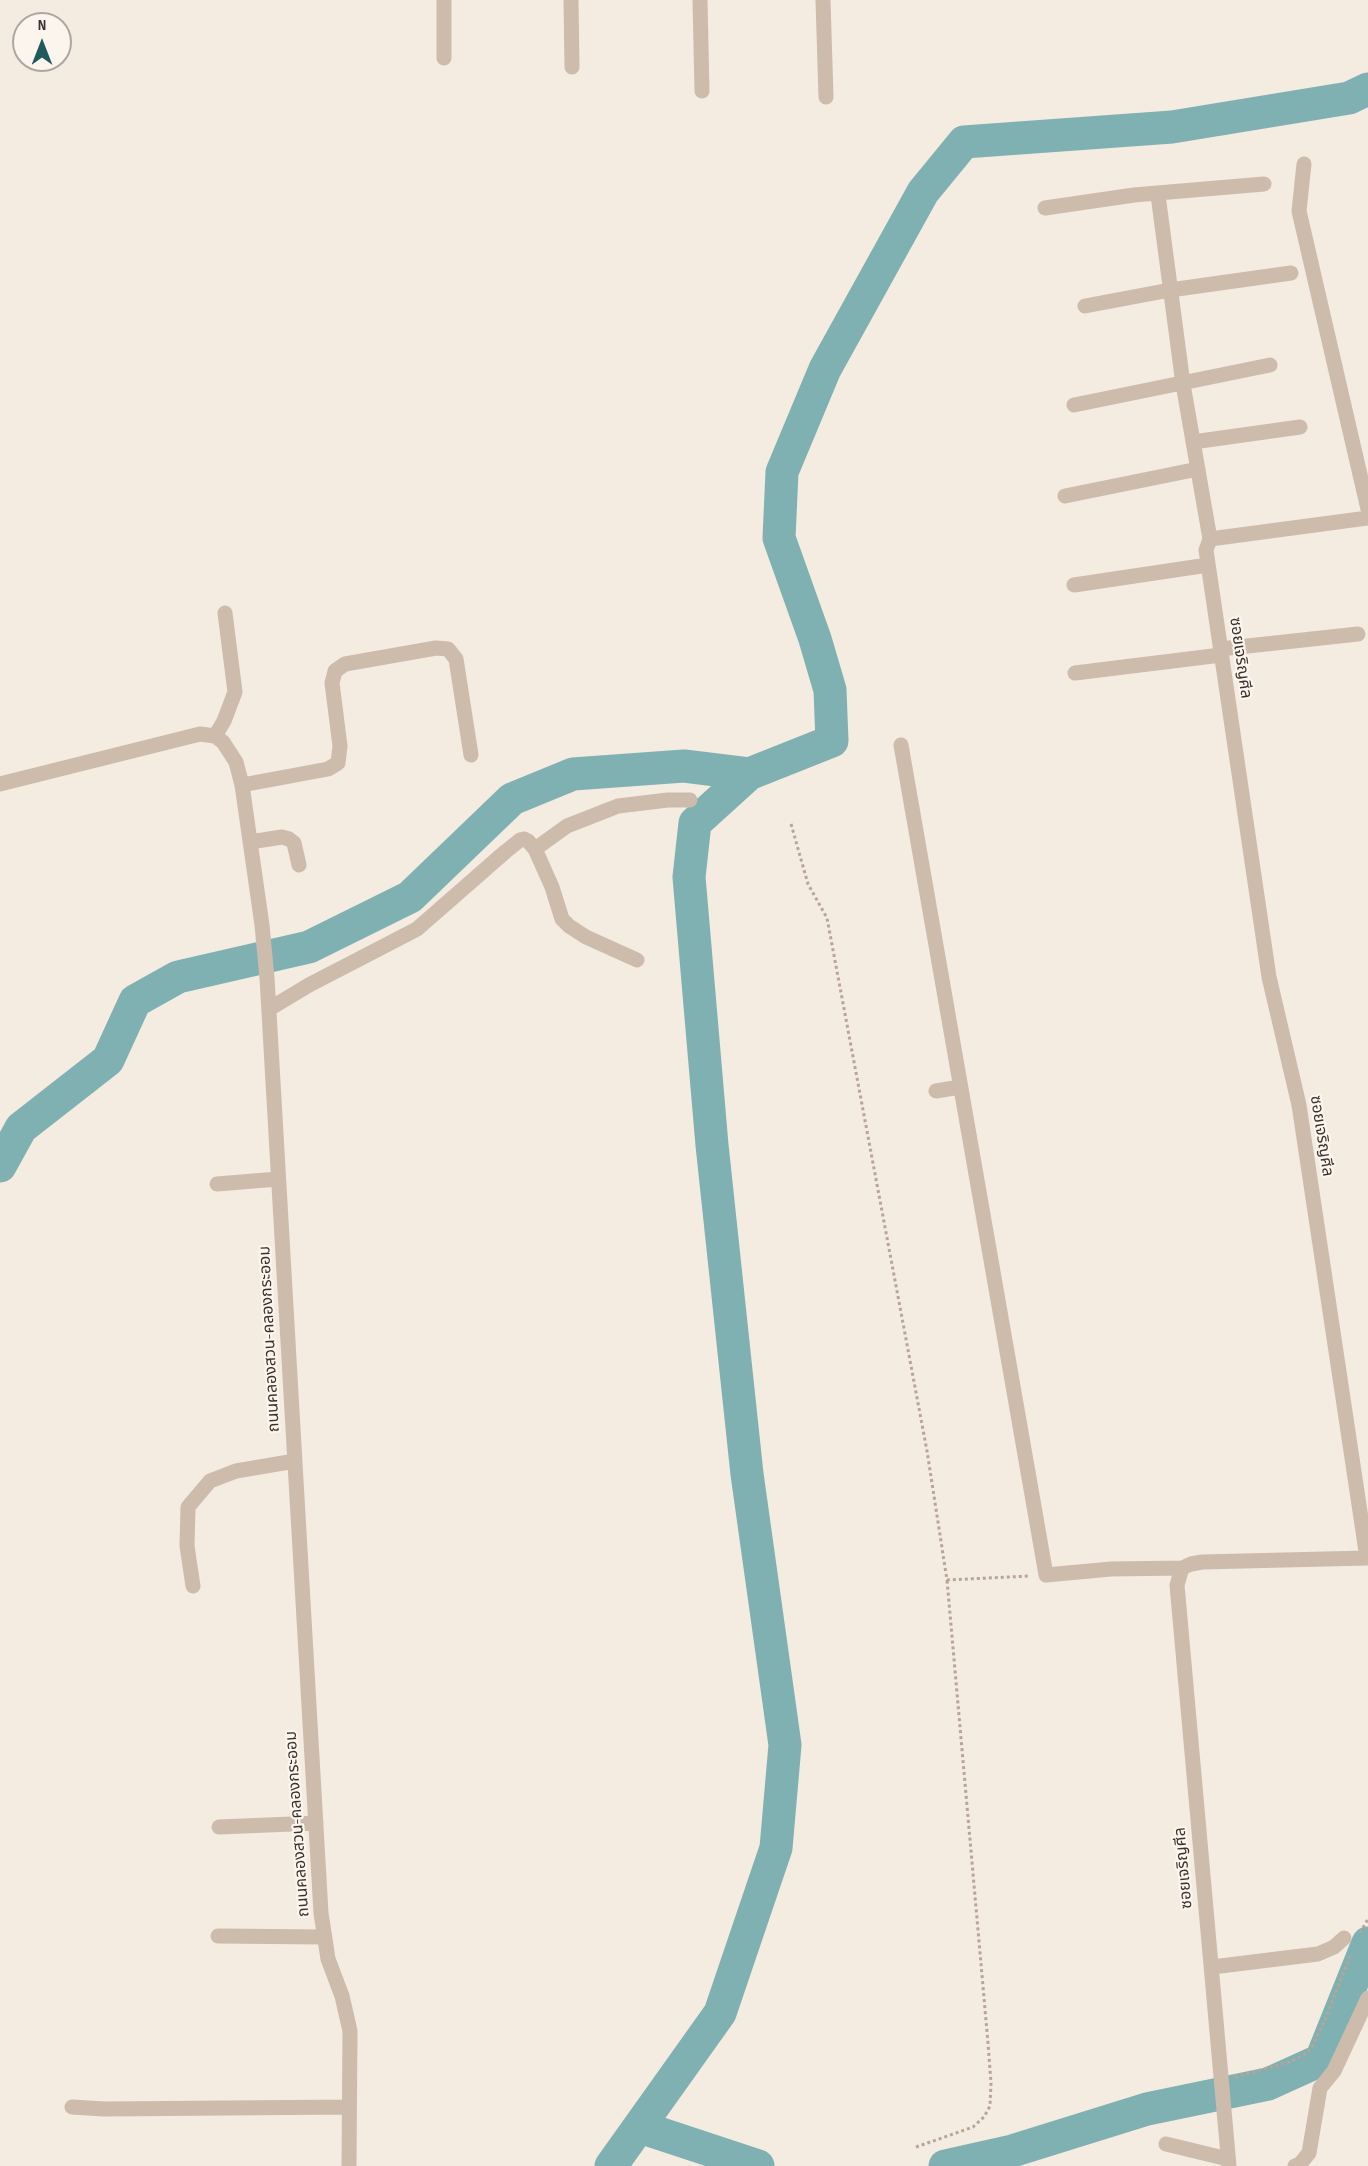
<!DOCTYPE html>
<meta charset="utf-8">
<style>
body{margin:0}
#map{position:relative;width:1368px;height:2166px;overflow:hidden;background:#f4ebe1;font-family:"Sofia Sans Condensed",sans-serif}
canvas{display:block}
.north{position:absolute;left:12px;top:12px;width:60px;height:60px;box-sizing:border-box;background:#fbf5ee;border:2px solid #aea6a0;border-radius:50%;rotate:0deg;font-size:16px;font-weight:700;line-height:24px;text-align:center;color:#3b302b}
.north::after{content:'';display:block;margin:auto;width:21px;height:27px;background:#1f5a5e;clip-path:polygon(50% 0,100% 100%,50% 72%,0 100%)}
</style>
<div id="map">
<canvas width="1368" height="2166"></canvas>
<div class="north">N</div>
</div>
<script>
const context = document.querySelector('canvas').getContext('2d');
context.lineJoin = 'round';
function toPath(rows) {
  const path = new Path2D();
  for (const r of rows) {
    path.moveTo(r[0], r[1]);
    for (let i = 2; i < r.length; i += 2) path.lineTo(r[i], r[i + 1]);
  }
  return path;
}
function strokePath(path, color, width, dash) {
  context.strokeStyle = color;
  context.lineWidth = width;
  context.lineCap = dash ? 'butt' : 'round';
  context.setLineDash(dash || []);
  context.stroke(path);
}
function drawText(font, color, halo, rows, align = 'center') {
  context.font = font + ' "Sofia Sans Condensed","Noto Sans Thai",sans-serif';
  context.lineWidth = 4.5;
  context.setLineDash([]);
  context.textBaseline = 'middle';
  context.strokeStyle = halo;
  context.fillStyle = color;
  for (const [text, x, y, turn = 0] of rows) {
    context.save();
    context.translate(x, y);
    context.rotate((+turn || 0) * Math.PI / 180);
    context.textAlign = isNaN(turn) ? turn : align;
    if (halo) context.strokeText(text, 0, 0);
    context.fillText(text, 0, 0);
    context.restore();
  }
}
strokePath(toPath([
 [0,1166,21,1128,108,1060,135,1001,178,977,309,947,410,897,512,799,573,774,684,766,749,774],
 [640,2127,758,2166],
 [611,2166,720,2013,776,1848,785,1745,747,1474,712,1145,689,877,695,823,749,774,832,741,830,690,815,639,779,538,782,472,825,369,923,192,964,142,1172,127,1349,98,1368,89],
 [945,2166,1012,2151,1147,2109,1268,2084,1321,2060,1368,1943]
]), '#7fb0b2', 33);
strokePath(toPath([
 [791,824,808,884,827,918,927,1451,947,1580,1030,1576],
 [1360,1933,1368,1919],
 [1235,2077,1289,2062,1306,2054,1313,2045,1325,2020,1350,1956],
 [916,2147,973,2127,984,2117,990,2106,991,2083,988,2043,947,1580]
]), '#b9a596', 3, [3, 3]);
strokePath(toPath([
 [571,0,572,67],
 [700,0,702,91],
 [823,0,826,97],
 [444,58,444,0],
 [1304,164,1299,211,1368,509],
 [1158,195,1183,384,1210,539],
 [1045,208,1134,195,1264,184],
 [1085,306,1170,290,1291,273],
 [1074,405,1270,365],
 [1193,442,1300,427],
 [1065,496,1198,469],
 [1074,585,1208,565],
 [1220,649,1358,634],
 [1075,673,1221,655],
 [215,736,224,721,235,692,225,613],
 [901,745,1046,1575,1111,1569,1182,1568,1191,1564,1202,1562,1367,1558,1299,1105,1269,977,1206,550,1210,539,1368,518],
 [0,784,200,734,215,736,223,742,236,762,242,785,262,925,267,978,321,1913,328,1959,342,1996,350,2031,349,2166],
 [242,785,328,769,338,763,340,746,332,683,335,671,345,664,436,648,448,649,456,659,471,755],
 [250,842,282,837,289,839,294,843,299,865],
 [535,849,567,826,618,806,668,800,690,800],
 [269,1009,309,985,417,929,505,852,520,840,524,839,528,841,535,849,552,887,562,919,569,926,586,937,637,960],
 [936,1091,960,1087],
 [217,1184,278,1179],
 [1182,1568,1177,1585,1229,2166],
 [193,1586,187,1546,188,1507,210,1481,236,1471,295,1461],
 [219,1827,316,1823],
 [218,1936,325,1937],
 [1212,1967,1318,1954,1334,1947,1344,1938],
 [72,2107,104,2109,349,2107],
 [1166,2144,1228,2159],
 [1295,2166,1300,2164,1309,2153,1320,2088,1334,2071,1368,1998]
]), '#cdbbac', 15);
drawText('16px', '#3b302b', '#fbf5ee', [
 ["ซอยเจริญศีล",1240,658,82],
 ["ซอยเจริญศีล",1321,1136,81],
 ["ถนนคลองสวน-คลองกระออม",270,1339,-93],
 ["ถนนคลองสวน-คลองกระออม",298,1824,-94],
 ["ซอยเจริญศีล",1184,1868,-95]
]);
</script>
